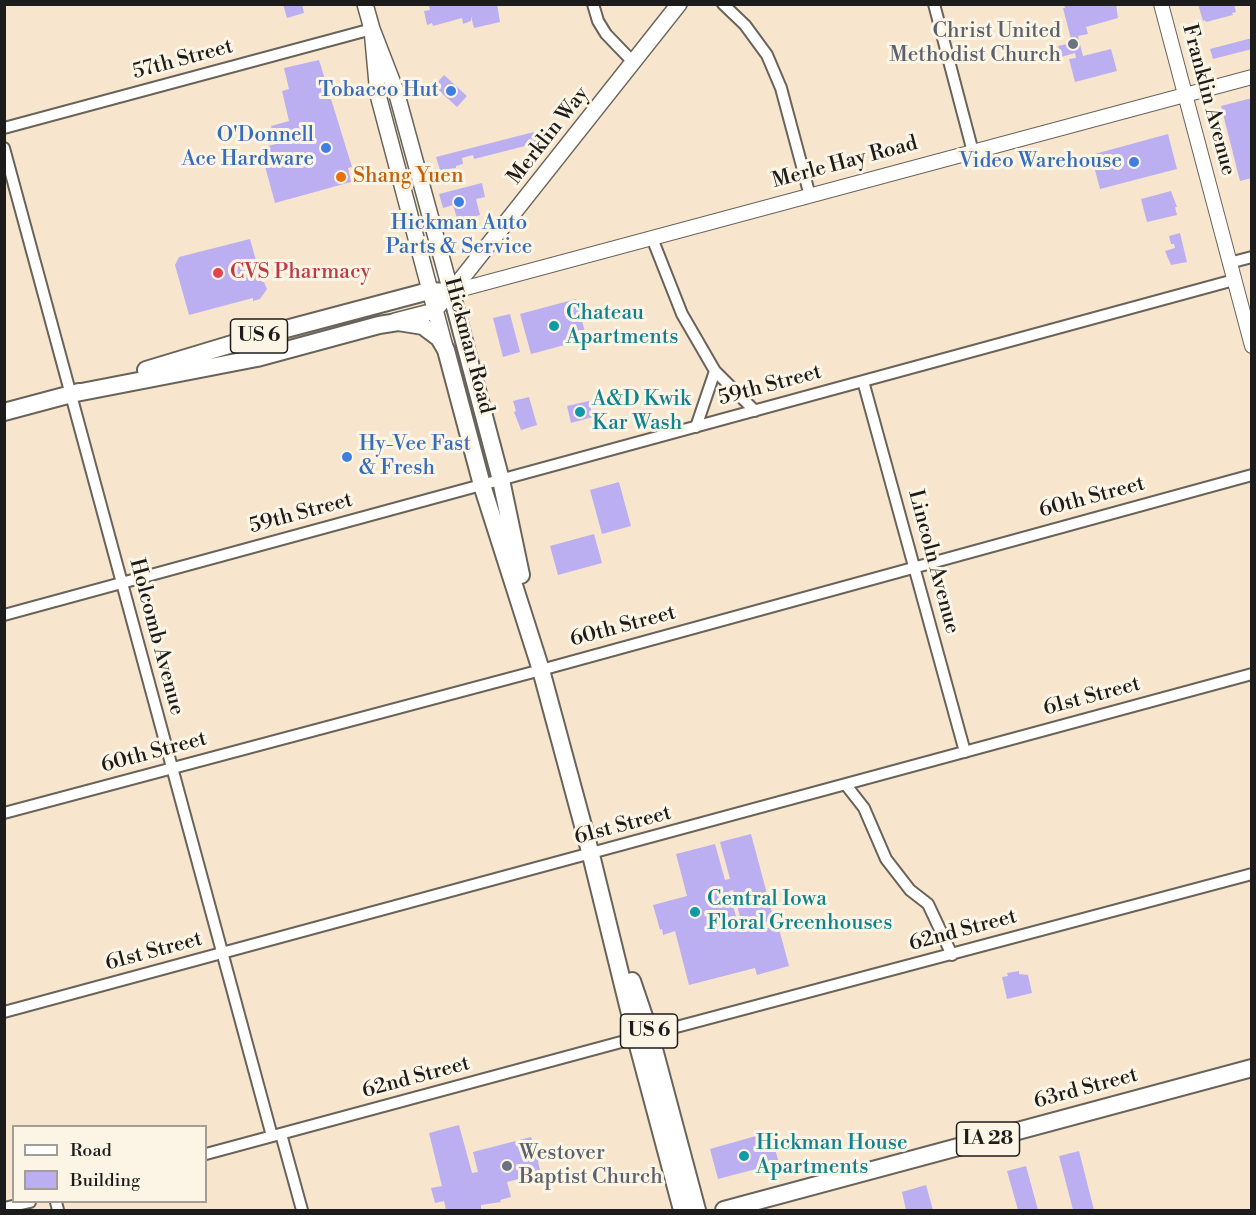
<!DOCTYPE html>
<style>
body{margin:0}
#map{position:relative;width:1256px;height:1215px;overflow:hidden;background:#f7e6cd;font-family:"Libre Bodoni",serif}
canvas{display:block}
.frame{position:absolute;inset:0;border:6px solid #1c1c1c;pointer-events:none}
.legend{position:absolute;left:12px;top:1125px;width:195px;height:78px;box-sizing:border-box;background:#fcf5e5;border:2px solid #a29e95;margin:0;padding:8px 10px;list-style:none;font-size:18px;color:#1c1c1c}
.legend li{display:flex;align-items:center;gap:12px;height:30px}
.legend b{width:30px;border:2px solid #a29e95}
</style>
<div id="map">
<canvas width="1256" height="1215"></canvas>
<div class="frame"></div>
<ul class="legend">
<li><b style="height:8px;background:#fff"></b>Road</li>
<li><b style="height:16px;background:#bbaff1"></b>Building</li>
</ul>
</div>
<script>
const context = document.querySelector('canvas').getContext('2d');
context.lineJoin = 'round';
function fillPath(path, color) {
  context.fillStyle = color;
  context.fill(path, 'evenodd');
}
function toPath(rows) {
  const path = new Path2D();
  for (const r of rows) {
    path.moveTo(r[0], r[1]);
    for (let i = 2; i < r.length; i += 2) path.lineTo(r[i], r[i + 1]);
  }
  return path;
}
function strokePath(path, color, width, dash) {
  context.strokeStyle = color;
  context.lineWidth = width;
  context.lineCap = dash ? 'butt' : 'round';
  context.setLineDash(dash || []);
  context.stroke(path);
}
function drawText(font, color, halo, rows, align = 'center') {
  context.font = font + ' "Libre Bodoni",serif';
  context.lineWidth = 6;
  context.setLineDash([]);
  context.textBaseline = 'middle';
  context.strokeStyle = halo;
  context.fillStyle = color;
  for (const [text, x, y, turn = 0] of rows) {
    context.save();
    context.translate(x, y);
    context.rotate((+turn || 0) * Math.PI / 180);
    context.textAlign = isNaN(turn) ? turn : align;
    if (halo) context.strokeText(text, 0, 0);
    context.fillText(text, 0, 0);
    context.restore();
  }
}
fillPath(toPath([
 [283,4,302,4,304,13,287,18],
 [435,4,497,4,500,22,474,28,471,16,471,21,463,24,462,18,433,26,432,23,427,25,424,11,430,10,429,6],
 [1064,4,1116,4,1118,18,1086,27,1088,34,1078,36,1083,56,1111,49,1117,71,1075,82,1069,59,1076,58,1075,53,1061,57,1058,46,1072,43,1063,8,1065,8],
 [1198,4,1234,4,1236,12,1232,13,1233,15,1206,22,1205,20,1203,21],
 [1252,38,1252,49,1213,59,1210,49],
 [319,60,352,167,348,168,351,182,275,203,260,148,276,144,271,126,289,121,282,91,289,89,284,68],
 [444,75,467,96,457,107,434,86],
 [1252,98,1252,178,1240,181,1221,106],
 [534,132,537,143,474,159,473,155,462,158,463,164,456,166,456,168,440,170,436,157],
 [1168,134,1177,169,1100,189,1091,155],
 [482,183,485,197,476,199,480,215,458,222,453,205,443,208,439,194],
 [1171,191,1177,207,1175,207,1177,215,1147,222,1141,199],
 [1180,233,1187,262,1171,265,1165,251,1175,248,1174,244,1171,244,1169,236],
 [250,239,262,282,264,282,267,289,260,299,253,301,253,298,189,315,175,265,179,257],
 [576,299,587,339,531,354,520,314],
 [510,314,520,352,503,357,493,318],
 [529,397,537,425,521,430,514,412,516,411,513,401],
 [589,401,593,417,571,423,567,406],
 [619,482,631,526,602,534,590,490],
 [594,534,602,563,558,575,550,546],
 [751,834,774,920,743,928,733,890,729,891,740,931,763,925,764,929,778,925,789,966,757,975,755,968,689,985,675,931,663,935,662,929,660,930,653,905,687,896,676,854,715,844,725,880,730,879,720,842],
 [1019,971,1019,974,1028,975,1032,993,1007,999,1002,977,1008,976,1007,973],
 [459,1125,472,1173,478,1172,473,1152,531,1137,539,1161,538,1162,540,1170,533,1172,534,1175,507,1182,511,1197,500,1200,501,1202,481,1205,481,1210,446,1210,444,1201,435,1203,431,1188,442,1186,429,1133],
 [770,1132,779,1163,718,1179,710,1149],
 [1079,1151,1094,1210,1073,1210,1059,1156],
 [1026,1166,1038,1210,1018,1210,1007,1171],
 [926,1185,933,1210,906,1210,902,1192]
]), '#bbaff1');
const minor = toPath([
 [593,4,598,21,606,34,633,62],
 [723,4,745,25,767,55,781,88,810,196],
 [934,4,973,152],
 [4,128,372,29],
 [4,148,272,1136],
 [652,238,682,314,715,371,755,411],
 [1229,263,1252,257],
 [863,381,965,752],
 [696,427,715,371],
 [4,615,1234,280],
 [846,785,864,808,886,859,910,890,928,904,952,955],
 [4,813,541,670,1252,475],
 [4,1012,1252,674],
 [650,1034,1252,874],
 [281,1134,302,1210],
 [206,1154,636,1038],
 [56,1202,58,1210],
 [4,1208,30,1202]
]);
const tertiary = toPath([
 [1161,4,1252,346],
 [451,292,1252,77]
]);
const secondary = toPath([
 [365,4,372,29,396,91,451,292],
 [372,29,378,95,445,347],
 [395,321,434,311,451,292,679,4]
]);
const primary = toPath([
 [146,370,252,338,429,291,451,292,501,480,521,575],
 [71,394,257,358,379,325,398,322,423,326,439,338,446,350,482,485,541,670,591,855,636,1038,682,1210],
 [4,412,79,392],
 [632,981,650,1034,697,1210],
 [724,1210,1252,1068]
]);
strokePath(minor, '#69635a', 14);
strokePath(tertiary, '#69635a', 16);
strokePath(secondary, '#69635a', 18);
strokePath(primary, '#69635a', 20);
strokePath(minor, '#fff', 10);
strokePath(tertiary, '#fff', 14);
strokePath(secondary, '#fff', 15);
strokePath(primary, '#fff', 16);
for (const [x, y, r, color] of [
 [1073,44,6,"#6b7280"],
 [451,91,6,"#3f7fe0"],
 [326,148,6,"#3f7fe0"],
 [1134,162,6,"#3f7fe0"],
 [341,177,6,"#e8710a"],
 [459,202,6,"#3f7fe0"],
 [218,273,6,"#e0444e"],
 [554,326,6,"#0f9aa8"],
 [580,412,6,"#0f9aa8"],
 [347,457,6,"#3f7fe0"],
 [695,912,6,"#0f9aa8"],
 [744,1156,6,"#0f9aa8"],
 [507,1166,6,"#6b7280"]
]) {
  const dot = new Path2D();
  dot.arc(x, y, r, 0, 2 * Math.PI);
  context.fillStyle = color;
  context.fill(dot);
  strokePath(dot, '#fcf5e5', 2);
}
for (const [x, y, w] of [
 [259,336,57],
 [649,1031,57],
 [988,1139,63]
]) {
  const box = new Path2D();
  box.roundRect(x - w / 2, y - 17, w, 34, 4.5);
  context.fillStyle = '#fcf5e5';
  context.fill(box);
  strokePath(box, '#1c1c1c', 1.5);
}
drawText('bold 20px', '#1c1c1c', null, [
 ["US 6",259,336],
 ["US 6",649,1031],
 ["IA 28",988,1139]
]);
drawText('21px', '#5b616d', '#fcf5e5', [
 ["Christ United",1061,32],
 ["Methodist Church",1061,56],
 ["Westover",519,1154,"left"],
 ["Baptist Church",519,1178,"left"]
], 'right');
drawText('21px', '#1c1c1c', '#fcf5e5', [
 ["57th Street",183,60,-15],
 ["Franklin Avenue",1208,100,75],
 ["Merklin Way",549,136,-52],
 ["Merle Hay Road",845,163,-15],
 ["Hickman Road",468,346,75],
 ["59th Street",770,386,-15],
 ["60th Street",1092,498,-15],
 ["59th Street",301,514,-15],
 ["Lincoln Avenue",933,562,75],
 ["60th Street",623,627,-15],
 ["Holcomb Avenue",156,637,75],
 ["61st Street",1092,697,-15],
 ["60th Street",154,753,-15],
 ["61st Street",623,826,-15],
 ["62nd Street",963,931,-15],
 ["61st Street",154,952,-15],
 ["62nd Street",416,1078,-15],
 ["63rd Street",1086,1089,-15]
]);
drawText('21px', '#366cbe', '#fcf5e5', [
 ["Tobacco Hut",439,91],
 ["O'Donnell",314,136],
 ["Ace Hardware",314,160],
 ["Video Warehouse",1122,162],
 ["Hickman Auto",459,224,"center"],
 ["Parts & Service",459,248,"center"],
 ["Hy-Vee Fast",359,445,"left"],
 ["& Fresh",359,469,"left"]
], 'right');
drawText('21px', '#c56008', '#fcf5e5', [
 ["Shang Yuen",353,177]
], 'left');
drawText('21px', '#be3a42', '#fcf5e5', [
 ["CVS Pharmacy",230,273]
], 'left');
drawText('21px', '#0d838f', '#fcf5e5', [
 ["Chateau",566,314],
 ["Apartments",566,338],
 ["A&D Kwik",592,400],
 ["Kar Wash",592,424],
 ["Central Iowa",707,900],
 ["Floral Greenhouses",707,924],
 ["Hickman House",756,1144],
 ["Apartments",756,1168]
], 'left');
</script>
